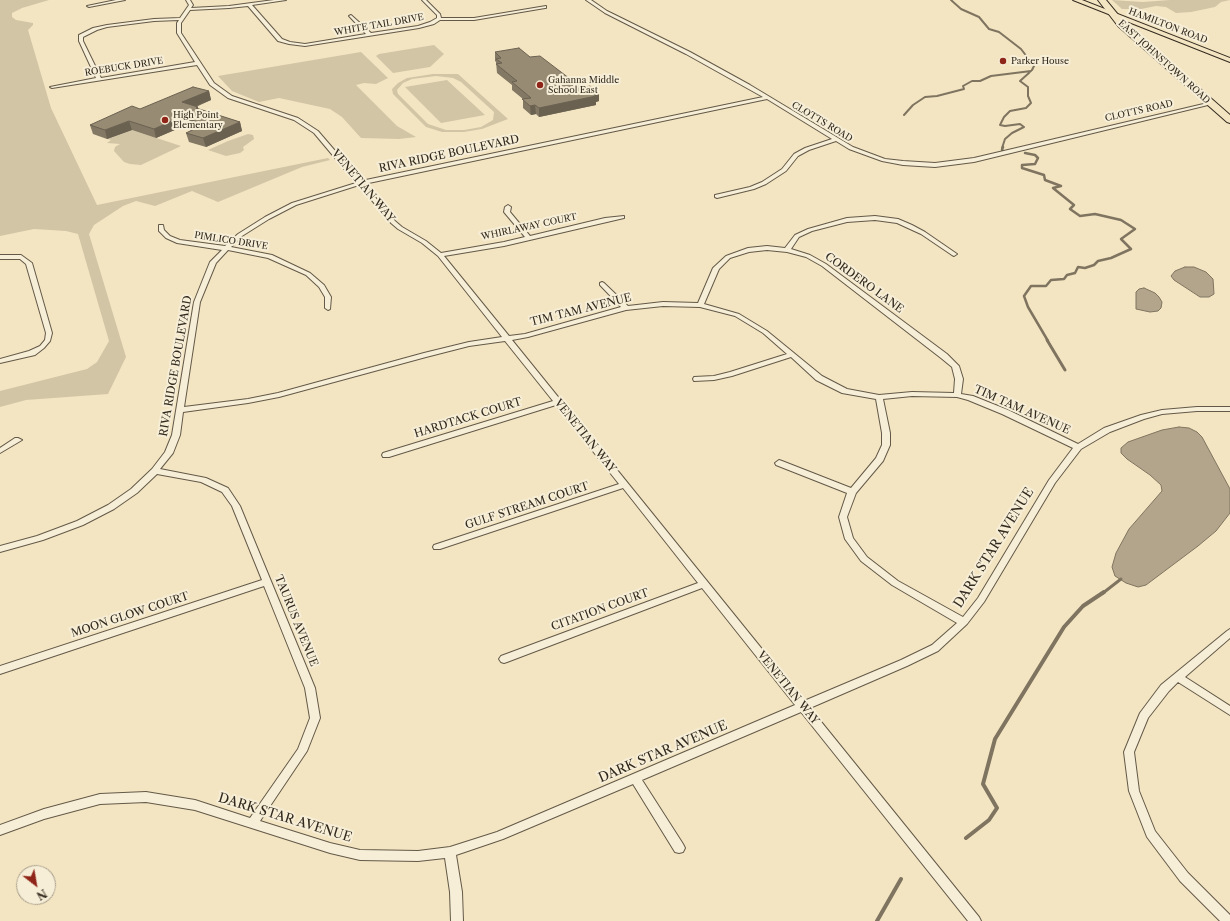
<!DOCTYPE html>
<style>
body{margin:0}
#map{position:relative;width:1230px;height:921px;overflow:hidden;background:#f3e5c2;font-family:"Libre Caslon Text",serif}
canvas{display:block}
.north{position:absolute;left:16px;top:865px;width:40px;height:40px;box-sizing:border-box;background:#f7eed7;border:1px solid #a9a08d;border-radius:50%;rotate:149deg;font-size:11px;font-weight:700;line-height:16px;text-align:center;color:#332a1f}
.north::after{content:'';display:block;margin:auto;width:14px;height:18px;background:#8f2418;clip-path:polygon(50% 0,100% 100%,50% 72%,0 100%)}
</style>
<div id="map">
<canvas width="1230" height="921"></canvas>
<div class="north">N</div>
</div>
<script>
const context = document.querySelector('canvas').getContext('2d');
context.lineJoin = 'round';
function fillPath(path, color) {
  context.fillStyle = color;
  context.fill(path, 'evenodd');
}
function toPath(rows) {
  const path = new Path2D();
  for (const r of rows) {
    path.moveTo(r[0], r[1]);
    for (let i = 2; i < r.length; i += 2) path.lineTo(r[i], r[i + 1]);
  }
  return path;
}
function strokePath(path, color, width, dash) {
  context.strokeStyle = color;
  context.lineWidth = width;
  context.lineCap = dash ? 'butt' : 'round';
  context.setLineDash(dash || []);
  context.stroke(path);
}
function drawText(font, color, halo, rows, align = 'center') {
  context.font = font + ' "Libre Caslon Text",serif';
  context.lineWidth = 4;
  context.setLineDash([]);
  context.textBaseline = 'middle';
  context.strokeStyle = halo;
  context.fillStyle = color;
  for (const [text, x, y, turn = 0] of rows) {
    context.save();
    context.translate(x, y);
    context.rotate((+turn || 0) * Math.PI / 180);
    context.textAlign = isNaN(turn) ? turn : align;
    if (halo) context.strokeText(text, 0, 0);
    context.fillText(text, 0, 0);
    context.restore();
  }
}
fillPath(toPath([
 [0,0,49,0,22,8,12,13,12,17,16,20,33,23,33,25,28,30,51,108,97,205,328,158,330,160,302,167,218,202,192,191,155,206,136,201,123,206,94,225,89,234,126,357,108,394,26,400,0,407,0,391,87,369,97,362,109,341,78,234,66,231,34,229,0,236],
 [1112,0,1143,2,1170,0,1230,0,1221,2,1215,7,1191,12,1176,13,1166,7,1156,6,1141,9,1122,9],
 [434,45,444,54,430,67,393,73,376,56,379,54],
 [361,52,388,78,376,84,364,83,356,85,397,126,416,137,399,139,361,138,342,117,330,109,279,98,259,102,232,91,218,76],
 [433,74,458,74,508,119,482,129,464,132,442,132,426,127,393,94,392,89,398,83,407,78],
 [436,76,453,78,461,82,494,112,493,120,481,127,464,130,446,130,428,124,398,94,397,90,403,83,412,79],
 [447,80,485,115,441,123,405,87],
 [132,130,181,146,141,165,130,164,124,162,114,151,115,147,120,144,107,143,111,140,107,139],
 [248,134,253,135,254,139,243,147,244,150,240,153,226,156,208,150,228,141]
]), '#d2c5a6');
const water = toPath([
 [1185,267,1194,267,1206,272,1213,279,1214,294,1209,297,1200,297,1174,280,1171,276,1175,271,1185,267],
 [1144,288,1155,293,1159,297,1162,302,1161,308,1158,311,1150,312,1136,309,1136,292,1139,289,1144,288],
 [1179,427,1189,428,1197,432,1202,437,1230,489,1230,513,1216,531,1198,546,1146,585,1138,587,1126,583,1115,576,1112,567,1116,553,1129,529,1162,491,1161,485,1150,475,1127,459,1121,453,1121,448,1128,442,1162,430,1179,427]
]);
fillPath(water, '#b2a58b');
strokePath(water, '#7f7460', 1);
strokePath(toPath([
 [951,0,961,9,979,17,989,29,999,32,1021,49,1034,66,1032,70],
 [904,115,913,105,925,97,937,96,964,89,963,86,972,81,980,81,991,76,1031,71],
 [1002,148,1005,139,1012,133,1024,127,1020,124,1005,126,1000,125,1004,117,1010,111,1026,108,1031,103,1028,96,1028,87,1020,81,1030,72]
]), '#7f7460', 2);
strokePath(toPath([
 [1002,150,1003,147],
 [1025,153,1035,155,1038,158,1035,164,1022,165,1022,168,1044,175,1045,180,1061,186,1053,188,1074,205,1070,209,1080,216,1095,214,1121,220,1135,229,1121,239,1131,249,1111,258,1098,261,1094,265,1085,268,1078,267,1075,273,1067,275,1064,279,1051,280,1046,286,1031,286,1024,296,1028,307,1048,341]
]), '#7f7460', 2.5);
strokePath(toPath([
 [1047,340,1065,370],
 [1103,593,1121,579]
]), '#7f7460', 3);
strokePath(toPath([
 [966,838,989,820,997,808,983,784,995,739,1064,627,1083,606,1104,592],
 [877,921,901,879]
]), '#7f7460', 4);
const street = toPath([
 [116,0,125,0,89,7,87,6,116,0],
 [186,0,190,0,193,5,191,8,229,6,274,0,286,0,252,5,282,39,290,42,305,44,366,34,350,17,349,16,351,15,371,33,418,26,430,22,437,18,437,15,422,0,426,0,440,14,441,18,474,18,546,6,546,8,545,8,474,20,440,20,434,24,419,28,305,46,289,44,278,41,248,6,229,8,190,10,181,23,181,33,214,83,232,96,298,118,318,131,361,181,763,97,686,54,605,13,586,0,591,0,607,11,690,52,750,85,853,147,885,159,903,161,935,163,974,158,1212,102,1212,104,974,162,935,167,903,165,882,161,849,149,836,141,809,150,798,156,786,171,766,184,754,189,717,198,715,197,715,195,750,187,762,182,782,169,794,154,805,148,832,139,767,99,364,184,395,221,402,227,426,241,441,253,504,242,525,237,504,212,505,207,508,205,511,207,510,212,530,236,605,218,624,216,624,218,504,246,444,256,509,336,525,334,621,307,600,285,600,283,602,282,604,283,628,306,663,302,698,303,713,268,726,256,748,248,767,246,785,248,795,235,808,229,847,218,875,216,898,219,912,225,925,232,957,254,954,256,952,255,921,234,897,223,875,220,847,222,812,231,799,237,791,249,810,255,826,264,947,354,959,366,963,379,961,394,973,396,1008,410,1078,444,1104,428,1141,415,1162,410,1197,407,1230,407,1230,411,1197,411,1162,414,1144,419,1110,432,1081,449,1055,483,984,602,967,624,938,651,907,666,810,708,979,917,981,921,968,921,801,712,642,780,683,844,685,848,683,852,679,853,675,852,633,784,503,839,456,855,462,892,463,921,451,921,450,892,445,858,418,861,360,860,330,853,195,810,146,802,100,804,44,819,0,835,0,825,44,809,100,794,146,792,195,800,250,818,298,749,310,718,305,688,264,586,0,674,0,666,262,580,232,506,222,492,201,482,157,474,137,493,114,509,83,525,43,540,0,552,0,546,37,536,77,521,108,505,131,489,152,469,165,452,172,435,194,302,210,262,222,250,177,243,166,238,159,231,159,225,163,225,164,230,170,236,180,240,225,246,238,234,265,217,292,203,356,183,314,133,294,120,228,98,210,85,197,65,52,88,50,87,96,78,79,41,79,35,93,28,107,25,154,19,180,18,189,5,186,0],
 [179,20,177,23,177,33,195,62,101,78,83,41,83,37,97,30,107,27,154,21,179,20],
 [359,185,391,223,398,229,422,243,438,256,502,337,469,342,424,353,278,393,248,399,184,407,200,302,216,263,228,250,268,258,306,275,319,287,325,297,325,308,328,310,330,309,331,297,324,285,310,273,272,255,231,247,242,236,269,219,296,205,359,185],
 [767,250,787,252,806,257,822,266,941,358,952,367,955,379,954,393,912,392,879,395,847,389,822,376,767,331,739,314,704,304,719,269,730,258,749,252,767,250],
 [663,306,700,307,735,316,763,333,787,354,730,372,714,376,694,377,693,379,694,381,714,380,732,376,791,357,816,380,842,393,876,399,882,433,882,445,876,458,851,488,782,461,779,460,775,463,776,465,847,493,839,517,845,539,861,561,892,585,957,623,932,645,901,660,804,701,512,340,528,337,626,310,663,306],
 [505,341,553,401,383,453,382,455,383,457,389,457,556,405,619,484,434,545,433,547,434,549,440,549,623,488,698,583,501,656,499,659,501,662,504,663,507,662,702,588,795,705,497,832,450,847,418,851,360,850,330,843,260,821,307,751,320,718,315,688,240,506,228,488,206,478,160,469,173,453,180,435,183,412,248,403,279,397,426,357,469,346,505,341],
 [912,396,957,397,968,400,1002,414,1073,448,1049,480,978,598,963,617,898,581,867,557,853,538,847,517,856,493,883,461,890,445,890,433,883,399,912,396],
 [0,255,21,255,32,263,52,333,50,341,44,348,35,355,0,363,0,359,29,351,40,346,45,340,46,333,26,264,20,259,0,259,0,255],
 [15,438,18,438,22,440,0,453,0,448,15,438],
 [1230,629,1230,638,1185,677,1230,706,1230,715,1178,682,1169,691,1148,718,1134,752,1139,791,1155,831,1188,873,1230,915,1230,921,1220,921,1180,881,1147,837,1129,791,1124,752,1140,713,1161,685,1227,631,1230,629]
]);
const primary = toPath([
 [1073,0,1082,0,1230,58,1230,62,1073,0]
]);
const highway = toPath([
 [1098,0,1106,0,1124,22,1230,115,1230,123,1227,122,1118,26,1098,0]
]);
strokePath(street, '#635948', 2);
strokePath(primary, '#332a1f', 2);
strokePath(highway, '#332a1f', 2);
fillPath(street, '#f7eed7');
fillPath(primary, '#f3e5c2');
fillPath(highway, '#f3e5c2');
fillPath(toPath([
 [495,52,530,57,599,101,596,102,596,105,539,117,536,114,531,115,523,108,523,99,512,90,512,85,497,73,496,62,495,61],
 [209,91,211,100,196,107,198,107,198,109,240,122,242,131,206,147,189,142,186,133,194,129,184,126,156,138,132,130,107,139,93,134,90,125,140,109]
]), '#827864');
fillPath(toPath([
 [209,91,211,100,184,111,182,102],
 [599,93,599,101,596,102,596,105,539,117,539,108],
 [535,105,536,114,531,115,530,106],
 [181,117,184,126,156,138,154,129],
 [129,121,132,130,107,139,105,130],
 [240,122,242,131,206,147,203,138]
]), '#6a6151');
const building = toPath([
 [519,48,530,57,540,56,582,88,590,86,599,93,593,94,596,96,539,108,535,105,530,106,522,99,531,98,512,82,517,81,496,64,502,63,496,59,501,58,495,52,519,48],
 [193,87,209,91,182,102,198,107,196,108,240,122,203,138,186,133,205,124,181,117,154,129,129,121,105,130,90,125,132,106,140,109,193,87]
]);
fillPath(building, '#978b74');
strokePath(building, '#6a6151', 1);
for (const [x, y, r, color] of [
 [1003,61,4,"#8f2418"],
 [540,85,4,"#8f2418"],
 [165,120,4,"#8f2418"]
]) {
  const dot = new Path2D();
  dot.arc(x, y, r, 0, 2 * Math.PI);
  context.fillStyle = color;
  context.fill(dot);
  strokePath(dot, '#f7eed7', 1.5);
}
drawText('9px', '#332a1f', '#f7eed7', [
 ["WHITE TAIL DRIVE",379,25,-10],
 ["HAMILTON ROAD",1168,26,21],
 ["EAST JOHNSTOWN ROAD",1164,62,42],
 ["ROEBUCK DRIVE",124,67,-9],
 ["CLOTTS ROAD",1139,111,-13],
 ["CLOTTS ROAD",822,122,31],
 ["WHIRLAWAY COURT",529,227,-12],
 ["PIMLICO DRIVE",231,241,9]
]);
drawText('9px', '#332a1f', '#f7eed7', [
 ["Parker House",1011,61],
 ["Gahanna Middle",548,80],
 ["School East",548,90],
 ["High Point",173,115],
 ["Elementary",173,125]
], 'left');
drawText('11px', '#332a1f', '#f7eed7', [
 ["RIVA RIDGE BOULEVARD",449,154,-12],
 ["VENETIAN WAY",363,186,50],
 ["CORDERO LANE",864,283,36],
 ["TIM TAM AVENUE",581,310,-14],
 ["RIVA RIDGE BOULEVARD",176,366,-80],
 ["TIM TAM AVENUE",1022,410,24],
 ["HARDTACK COURT",468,418,-17],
 ["VENETIAN WAY",585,436,51],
 ["GULF STREAM COURT",527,506,-18],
 ["CITATION COURT",600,610,-20],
 ["MOON GLOW COURT",130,615,-18],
 ["TAURUS AVENUE",296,621,68],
 ["VENETIAN WAY",788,688,51]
]);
drawText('13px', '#332a1f', '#f7eed7', [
 ["DARK STAR AVENUE",994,548,-58],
 ["DARK STAR AVENUE",663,752,-23],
 ["DARK STAR AVENUE",285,818,17]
]);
</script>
